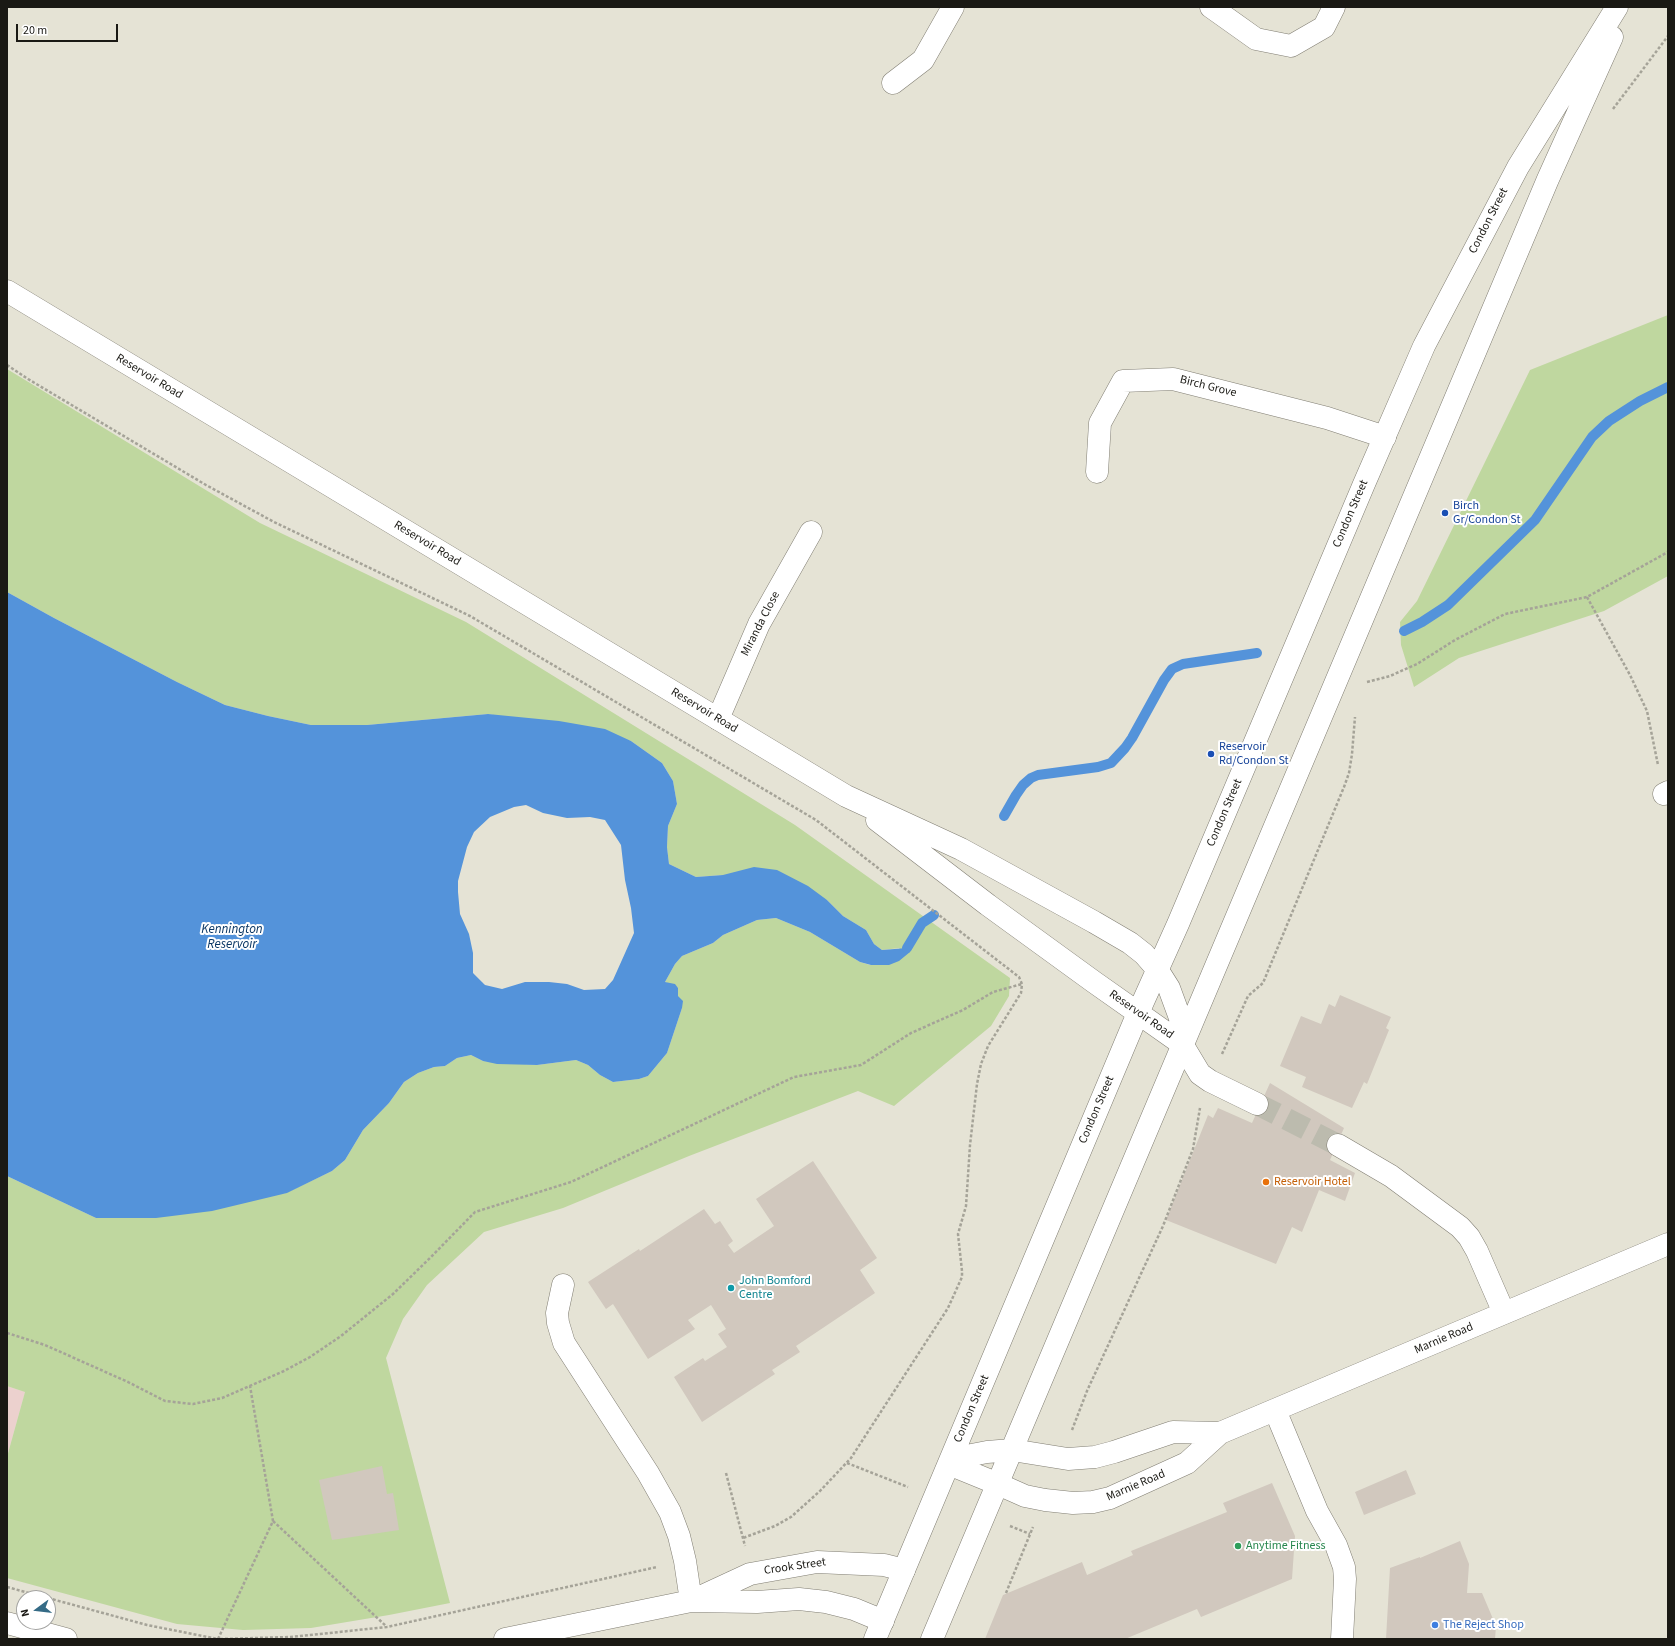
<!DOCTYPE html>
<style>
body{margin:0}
#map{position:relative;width:1675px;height:1646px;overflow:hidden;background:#e5e3d5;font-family:"Source Sans 3",sans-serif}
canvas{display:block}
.frame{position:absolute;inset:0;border:8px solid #1a1914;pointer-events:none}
.north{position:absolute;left:16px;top:1590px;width:40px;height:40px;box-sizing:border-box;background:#fff;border:1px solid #a3a3a1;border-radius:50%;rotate:255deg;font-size:11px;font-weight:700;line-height:16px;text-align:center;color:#1a1914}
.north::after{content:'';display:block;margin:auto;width:14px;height:18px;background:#356b86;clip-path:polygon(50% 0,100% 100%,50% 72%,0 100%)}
.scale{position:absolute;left:16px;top:24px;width:102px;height:18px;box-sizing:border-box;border:2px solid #1a1914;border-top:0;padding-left:5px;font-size:12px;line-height:14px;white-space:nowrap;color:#1a1914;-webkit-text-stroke:3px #fff;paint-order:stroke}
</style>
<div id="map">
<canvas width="1675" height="1646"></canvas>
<div class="frame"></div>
<div class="north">N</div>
<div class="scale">20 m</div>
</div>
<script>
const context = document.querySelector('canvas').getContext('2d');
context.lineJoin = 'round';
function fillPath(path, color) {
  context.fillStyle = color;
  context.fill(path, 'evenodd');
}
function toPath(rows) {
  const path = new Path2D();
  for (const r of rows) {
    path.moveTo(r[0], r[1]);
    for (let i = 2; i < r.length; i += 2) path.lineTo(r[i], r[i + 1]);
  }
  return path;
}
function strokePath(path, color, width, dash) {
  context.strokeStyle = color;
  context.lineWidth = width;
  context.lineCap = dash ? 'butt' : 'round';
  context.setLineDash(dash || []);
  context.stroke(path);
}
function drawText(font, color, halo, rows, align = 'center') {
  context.font = font + ' "Source Sans 3",sans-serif';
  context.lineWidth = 4;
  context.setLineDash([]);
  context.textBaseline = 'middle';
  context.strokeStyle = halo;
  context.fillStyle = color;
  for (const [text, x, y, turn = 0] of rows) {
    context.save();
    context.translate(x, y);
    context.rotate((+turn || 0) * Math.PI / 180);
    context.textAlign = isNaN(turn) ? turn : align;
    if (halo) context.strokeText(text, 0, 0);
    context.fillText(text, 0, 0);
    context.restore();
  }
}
fillPath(toPath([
 [7,1386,25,1392,7,1457]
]), '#ecd1ce');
fillPath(toPath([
 [1668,315,1668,576,1604,611,1459,658,1414,687,1401,645,1400,622,1417,601,1530,370],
 [7,369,260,523,466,622,795,825,1010,978,1009,996,991,1026,894,1106,858,1091,689,1156,563,1208,484,1232,427,1285,403,1319,386,1358,450,1603,389,1615,311,1628,243,1630,177,1624,7,1578,7,1457,25,1392,7,1386,7,1176,96,1218,286,1193,332,1171,345,1160,363,1130,389,1103,404,1082,418,1073,434,1067,445,1066,457,1058,471,1055,483,1061,537,1065,576,1060,588,1065,600,1075,613,1082,639,1079,648,1076,667,1053,682,1008,678,996,678,988,665,982,675,964,682,956,713,943,723,935,757,920,776,918,810,932,860,962,870,965,880,965,900,948,882,950,874,944,866,930,843,916,827,900,723,875,696,877,669,864,667,847,668,826,677,804,673,781,662,763,631,741,488,714,367,725,311,725,268,716,225,705,177,682,54,618,7,592]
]), '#bfd79f');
fillPath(toPath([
 [7,592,54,618,177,682,225,705,268,716,311,725,367,725,488,714,559,721,605,729,631,741,662,763,673,781,677,804,668,826,667,847,669,864,696,877,723,875,754,867,777,870,808,886,827,900,843,916,866,930,874,944,882,950,907,948,910,952,899,961,889,965,871,965,860,962,810,932,776,918,757,920,723,935,713,943,682,956,675,964,665,982,675,984,678,988,678,996,683,1001,682,1008,667,1053,648,1076,639,1079,613,1082,600,1075,588,1065,576,1060,537,1065,497,1064,483,1061,471,1055,457,1058,445,1066,434,1067,418,1073,404,1082,389,1103,363,1130,345,1160,332,1171,287,1193,212,1211,156,1218,96,1218,7,1176],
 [526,805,543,813,567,818,590,817,605,820,621,845,625,880,631,908,634,933,613,980,605,989,584,990,567,984,549,982,525,982,502,989,485,985,473,973,473,953,469,934,460,914,458,892,458,881,467,847,474,832,490,817,514,807]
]), '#5493da');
strokePath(toPath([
 [1404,631,1422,622,1448,605,1535,520,1592,437,1609,421,1640,401,1668,387],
 [1004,816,1016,795,1023,785,1031,778,1038,775,1098,767,1111,763,1125,748,1132,738,1164,680,1172,669,1183,664,1257,653],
 [907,948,922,923,934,915]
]), '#5493da', 10);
fillPath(toPath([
 [1340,995,1391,1017,1386,1028,1389,1030,1367,1084,1364,1082,1352,1108,1302,1087,1306,1077,1280,1066,1301,1016,1321,1024,1329,1004,1335,1007],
 [1270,1083,1344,1128,1330,1160,1355,1173,1345,1201,1319,1190,1302,1232,1292,1227,1276,1264,1166,1220,1208,1115,1213,1118,1218,1108,1252,1123],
 [813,1161,877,1258,860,1270,875,1293,796,1346,800,1352,772,1370,775,1374,702,1422,674,1377,703,1358,705,1361,727,1347,718,1334,726,1329,711,1305,688,1320,695,1329,648,1359,613,1304,606,1309,588,1282,639,1249,640,1251,704,1209,715,1224,720,1221,733,1241,728,1245,734,1253,774,1226,756,1199],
 [382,1466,387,1494,393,1493,399,1530,332,1540,319,1480],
 [1406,1470,1416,1494,1364,1515,1355,1492],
 [1272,1483,1295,1536,1292,1579,1201,1617,1197,1609,1125,1639,985,1639,1003,1595,1082,1562,1087,1575,1133,1555,1131,1551,1227,1512,1223,1503],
 [1460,1541,1469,1564,1467,1593,1482,1593,1496,1626,1495,1639,1386,1639,1390,1568,1420,1557,1420,1558]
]), '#d1c8be');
strokePath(toPath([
 [1257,1104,1338,1145]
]), '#bcbbae', 22, [22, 11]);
const minor = toPath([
 [1211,7,1256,39,1291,46,1324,27,1334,7],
 [893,83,923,60,953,7],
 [1097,472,1100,423,1123,381,1173,379,1327,418,1385,437],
 [718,719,759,624,811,532],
 [1664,794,1668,792],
 [1182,1044,1200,1074,1210,1081,1257,1104],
 [1338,1145,1391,1176,1460,1227,1469,1237,1477,1251,1504,1313],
 [563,1285,557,1313,558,1323,564,1343,648,1473,670,1512,679,1536,685,1561,691,1601],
 [1275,1410,1317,1511,1336,1545,1344,1567,1345,1579,1342,1639],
 [1012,1450,1068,1459,1095,1457,1114,1452,1173,1432,1220,1433],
 [998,1484,1025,1496,1045,1500,1073,1503,1093,1502,1110,1498,1187,1463,1220,1433,1668,1244],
 [696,1599,750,1574,817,1562,884,1565,904,1570],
 [7,1623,66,1639],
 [505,1639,691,1601,757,1602,799,1599,826,1602,854,1609,883,1621]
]);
const major = toPath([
 [7,291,846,796,961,849,1094,922,1130,943,1144,954,1157,969,1169,988,1180,1018,1182,1044],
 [877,820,988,905,1094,982,1182,1044],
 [951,1459,987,1452,1012,1450],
 [949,1464,998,1484],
 [875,1639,1138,1013,1178,924,1364,484,1424,346,1518,167,1617,7],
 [932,1639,1548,179,1612,37]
]);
strokePath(minor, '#817e73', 23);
strokePath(major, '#817e73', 23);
strokePath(toPath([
 [1613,109,1668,36],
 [7,365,28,379,206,485,274,522,470,616,816,820,1019,977,1022,984,1021,993,988,1046,981,1064,977,1084,970,1145,966,1206,958,1234,962,1271,962,1277,948,1308,851,1458,820,1491,791,1517,775,1526,743,1538],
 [1587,597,1630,675,1647,711,1658,765],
 [1367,682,1390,676,1417,664,1455,640,1505,614,1587,597,1668,552],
 [1222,1054,1248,996,1263,983,1344,787,1349,773,1352,754,1355,717],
 [7,1333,45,1345,128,1382,165,1401,193,1404,222,1398,284,1371,310,1357,341,1336,393,1294,431,1257,475,1212,571,1182,794,1077,861,1065,911,1033,963,1010,993,992,1022,984],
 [1072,1430,1087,1391,1163,1226,1193,1149,1200,1108],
 [847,1463,908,1487],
 [726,1473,745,1546],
 [273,1521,387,1627],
 [1010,1526,1030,1534],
 [7,1587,47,1598],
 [1006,1593,1033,1527],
 [48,1598,147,1625,218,1639,273,1521,250,1386],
 [220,1639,291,1637,387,1627,657,1567]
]), '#a5a398', 2.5, [3, 2]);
strokePath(minor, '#fff', 22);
strokePath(major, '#fff', 22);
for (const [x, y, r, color] of [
 [1445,513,4,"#1a4fb4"],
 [1211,754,4,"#1a4fb4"],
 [1266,1182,4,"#e8710a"],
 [731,1288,4,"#0f9aa8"],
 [1238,1546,4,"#2e9e5b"],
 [1435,1625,4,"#3f7fe0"]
]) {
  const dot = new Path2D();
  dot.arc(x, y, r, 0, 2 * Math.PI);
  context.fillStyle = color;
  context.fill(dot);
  strokePath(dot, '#fff', 1.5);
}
drawText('12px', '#1a1914', '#fff', [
 ["Condon Street",1489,221,-63],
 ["Reservoir Road",149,377,31],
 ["Birch Grove",1208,387,14],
 ["Condon Street",1351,514,-67],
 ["Reservoir Road",427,544,31],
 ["Miranda Close",761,624,-63],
 ["Reservoir Road",704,711,31],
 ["Condon Street",1225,813,-67],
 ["Reservoir Road",1141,1015,35],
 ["Condon Street",1097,1110,-67],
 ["Marnie Road",1444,1339,-23],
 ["Condon Street",972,1409,-67],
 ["Marnie Road",1136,1486,-23],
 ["Crook Street",795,1567,-8]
]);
drawText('12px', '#164399', '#fff', [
 ["Birch",1453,506],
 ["Gr/Condon St",1453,520],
 ["Reservoir",1219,747],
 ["Rd/Condon St",1219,761]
], 'left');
drawText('12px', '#c56008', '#fff', [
 ["Reservoir Hotel",1274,1182]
], 'left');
drawText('12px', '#0d838f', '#fff', [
 ["John Bomford",739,1281],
 ["Centre",739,1295]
], 'left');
drawText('12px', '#27864d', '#fff', [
 ["Anytime Fitness",1246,1546]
], 'left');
drawText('12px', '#366cbe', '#fff', [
 ["The Reject Shop",1443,1625]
], 'left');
drawText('italic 13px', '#093664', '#fff', [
 ["Kennington",232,930],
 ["Reservoir",232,945]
]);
</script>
